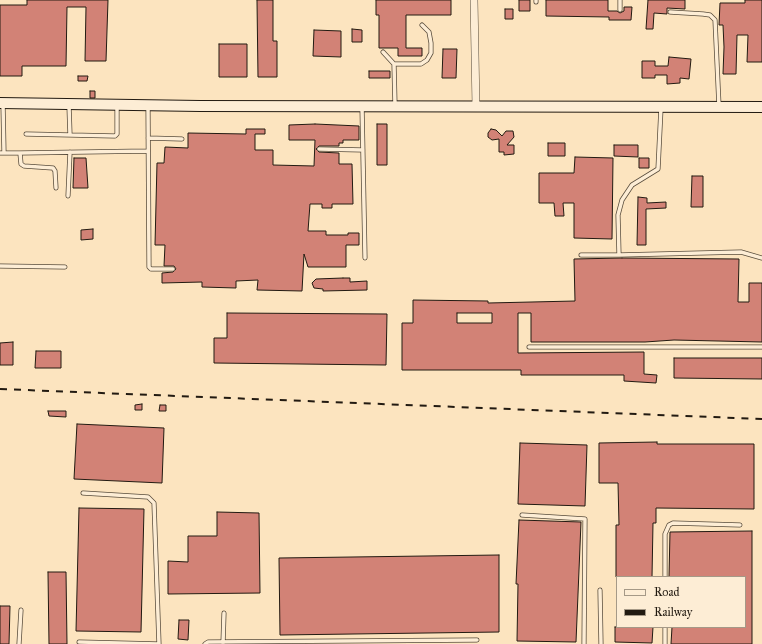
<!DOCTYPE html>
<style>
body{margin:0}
#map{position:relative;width:762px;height:644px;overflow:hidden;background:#fce4bf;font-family:"IM FELL Great Primer",serif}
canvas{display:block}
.legend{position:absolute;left:616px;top:576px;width:130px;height:52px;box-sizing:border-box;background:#fdedd5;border:1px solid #a59987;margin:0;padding:5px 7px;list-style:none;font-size:12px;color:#221a11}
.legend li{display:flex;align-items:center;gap:8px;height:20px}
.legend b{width:20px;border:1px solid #a59987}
</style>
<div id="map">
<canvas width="762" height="644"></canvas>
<ul class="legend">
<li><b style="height:5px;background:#fdedd5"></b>Road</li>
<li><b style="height:5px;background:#221a11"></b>Railway</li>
</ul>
</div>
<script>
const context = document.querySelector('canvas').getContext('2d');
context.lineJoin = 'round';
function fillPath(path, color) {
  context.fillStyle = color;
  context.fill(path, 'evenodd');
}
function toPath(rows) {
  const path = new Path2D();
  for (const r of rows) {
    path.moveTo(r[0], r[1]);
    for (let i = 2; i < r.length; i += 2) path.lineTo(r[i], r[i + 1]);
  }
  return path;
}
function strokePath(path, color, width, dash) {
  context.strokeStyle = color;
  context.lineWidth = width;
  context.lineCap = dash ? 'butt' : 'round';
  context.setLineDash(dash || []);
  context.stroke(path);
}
const building = toPath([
 [27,0,108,0,106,61,85,61,86,7,67,7,66,66,22,66,22,76,0,76,0,5,27,5,27,0],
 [257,0,273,0,273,41,277,41,277,77,258,77,257,0],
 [376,0,451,0,451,15,406,15,406,48,422,48,422,56,398,56,398,48,379,48,379,15,376,15,376,0],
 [519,0,530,0,530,11,519,11,519,0],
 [546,0,608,0,608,11,617,11,620,13,624,11,624,7,632,7,631,20,609,20,609,17,546,16,546,0],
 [648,0,685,0,685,9,667,8,667,14,654,13,653,29,646,29,648,0],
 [745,0,762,0,762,62,747,62,748,35,737,35,736,74,723,74,724,47,723,25,719,25,720,3,745,3,745,0],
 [505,9,513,9,513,19,505,19,505,9],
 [352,29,362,30,362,42,352,42,352,29],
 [314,30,341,31,341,57,313,56,314,30],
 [219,44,247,44,247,77,219,77,219,44],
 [443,49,457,49,456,78,442,78,443,49],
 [669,57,691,59,689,79,680,78,680,83,667,84,667,75,655,75,655,78,642,78,642,61,655,61,655,66,668,66,669,57],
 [369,71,390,71,390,78,369,78,369,71],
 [78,76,88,76,87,81,78,81,78,76],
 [90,91,95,91,95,98,90,98,90,91],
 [315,124,359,126,359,140,343,140,343,143,339,143,339,146,319,146,316,149,319,152,339,153,339,164,352,164,353,204,332,204,332,208,322,208,322,204,310,204,308,231,326,231,326,235,348,235,348,233,359,233,359,245,346,245,346,267,308,267,304,254,302,291,257,290,258,280,236,281,236,288,202,287,202,282,162,283,162,273,173,272,176,269,174,266,164,266,165,245,155,245,157,163,164,163,165,147,188,148,188,133,246,134,246,129,265,129,265,134,255,134,255,150,273,150,273,165,314,166,315,140,289,140,289,125,315,124],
 [377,124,387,124,387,165,377,165,377,124],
 [491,129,496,130,502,136,506,131,513,131,514,137,507,145,514,145,514,154,504,155,504,152,499,152,499,139,492,140,488,137,488,133,491,129],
 [548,143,565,143,565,156,548,156,548,143],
 [614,145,638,145,638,157,614,156,614,145],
 [575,157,613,158,612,239,574,238,574,203,563,203,564,216,555,216,554,203,539,203,539,173,574,173,575,157],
 [74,158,86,158,88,188,73,188,74,158],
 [639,158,649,158,649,168,639,168,639,158],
 [692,176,703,176,703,207,691,207,692,176],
 [638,197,647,198,647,203,666,202,666,208,646,209,646,245,637,245,638,197],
 [93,229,93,239,81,240,81,230,93,229],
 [622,258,739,259,738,302,749,302,749,283,762,283,762,342,674,340,645,342,531,342,531,313,518,313,518,353,644,352,644,374,657,375,656,383,624,381,624,375,521,375,521,370,402,370,402,323,413,323,413,300,488,301,488,303,575,301,574,259,622,258],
 [457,313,492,313,492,323,457,323,457,313],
 [343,278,350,278,350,282,367,281,367,290,323,291,323,289,314,288,312,283,316,279,343,278],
 [227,313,387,314,386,365,214,363,214,338,227,338,227,313],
 [13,342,13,365,0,365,0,343,13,342],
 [36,351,61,351,61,368,35,368,36,351],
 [674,358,762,358,762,379,674,378,674,358],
 [142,404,142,410,135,410,135,405,142,404],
 [160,405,166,405,166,411,159,411,160,405],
 [48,411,66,411,66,417,49,416,48,411],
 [77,424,164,428,162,483,74,479,77,424],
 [657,442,657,444,754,444,754,509,656,508,656,523,653,523,652,577,616,577,616,525,619,525,618,483,599,483,599,443,657,442],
 [520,443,587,445,585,506,518,504,520,443],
 [79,508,144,509,141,632,76,631,79,508],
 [217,512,259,513,260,593,168,594,168,561,188,562,188,536,217,536,217,512],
 [519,520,581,522,576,642,517,641,518,584,516,584,519,520],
 [752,531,752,644,671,644,672,627,745,627,745,577,669,577,670,532,752,531],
 [499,555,499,632,280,635,279,558,499,555],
 [48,572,66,572,67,644,49,644,48,572],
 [0,606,10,606,9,644,0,644,0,606],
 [179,620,189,620,188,640,178,639,179,620],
 [615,627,653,627,652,643,615,642,615,627]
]);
fillPath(building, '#d28276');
strokePath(building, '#221a11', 1);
const lane = toPath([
 [536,2,536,0],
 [620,10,620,0],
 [670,12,703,14,710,15,715,20,719,106],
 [383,52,394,64,395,105],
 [394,64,421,64,427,60,431,53,431,43,429,32,422,25],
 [3,104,4,153],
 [69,106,70,135],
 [148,106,149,267,151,269,173,269],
 [362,107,365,258],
 [661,108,658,169,632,185,622,200,618,215,619,255,741,252,762,258],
 [26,134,115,136,117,134,117,105],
 [148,138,182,139],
 [319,149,363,150],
 [0,153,20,153,21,164,24,166,53,168,55,171,56,188],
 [20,153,148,151],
 [68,196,70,152],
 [581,255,619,255],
 [0,266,65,267],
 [529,347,762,347],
 [83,493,148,497,154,503,159,644],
 [522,515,585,519,584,644],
 [665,577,665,534,669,525,673,523,740,525],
 [600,590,601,644],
 [665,627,665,644],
 [79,642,159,644],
 [223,643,224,613],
 [19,644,21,610],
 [205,644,208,642,477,640]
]);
const street = toPath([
 [474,0,476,107]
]);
const secondary = toPath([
 [0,103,200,106,762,107]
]);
strokePath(lane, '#584c3c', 5);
strokePath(street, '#584c3c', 8);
strokePath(secondary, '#221a11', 12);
strokePath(lane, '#fdedd5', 3.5);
strokePath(street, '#fdedd5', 7);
strokePath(secondary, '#fdedd5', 10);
strokePath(toPath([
 [0,389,762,419]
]), '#221a11', 2, [7, 7]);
</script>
